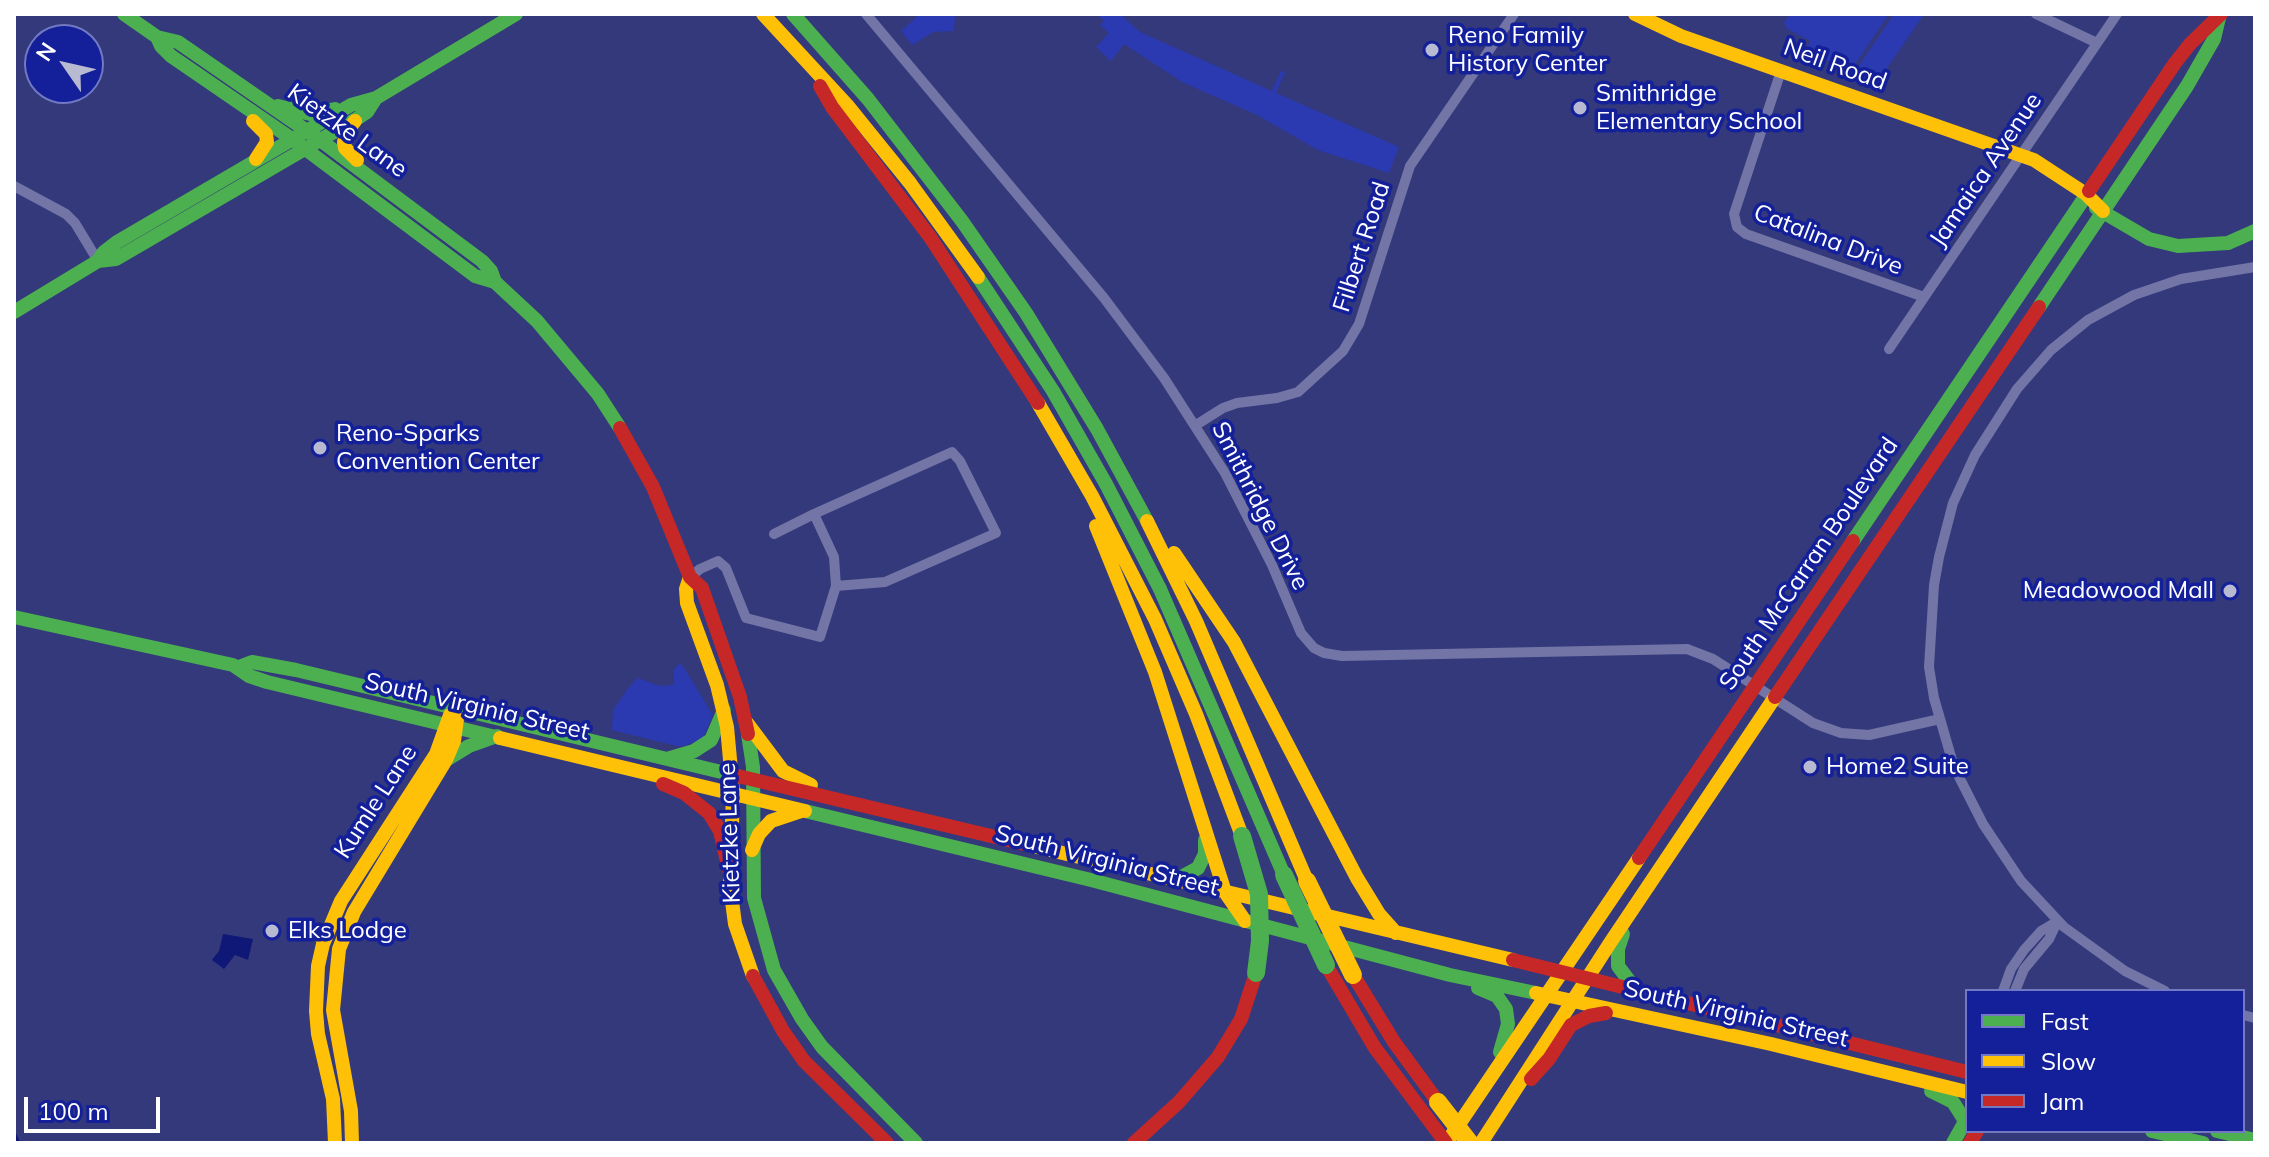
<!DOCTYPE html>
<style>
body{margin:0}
#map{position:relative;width:2269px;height:1157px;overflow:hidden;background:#33397b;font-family:Mulish,sans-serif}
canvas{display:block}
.frame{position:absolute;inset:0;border:16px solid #fff;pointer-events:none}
.legend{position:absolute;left:1965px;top:989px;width:280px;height:144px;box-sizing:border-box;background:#14209a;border:2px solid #7279c2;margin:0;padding:10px 14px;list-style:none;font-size:24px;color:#fff}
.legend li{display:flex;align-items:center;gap:16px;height:40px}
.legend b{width:40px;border:2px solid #7279c2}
.north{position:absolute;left:24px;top:24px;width:80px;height:80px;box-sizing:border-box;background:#14209a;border:2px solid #7279c2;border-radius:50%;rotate:304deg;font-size:22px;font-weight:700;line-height:32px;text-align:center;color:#fff}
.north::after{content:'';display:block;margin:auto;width:28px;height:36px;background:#b8bad1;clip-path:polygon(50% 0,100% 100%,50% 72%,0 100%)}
.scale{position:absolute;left:24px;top:1097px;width:136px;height:36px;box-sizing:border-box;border:4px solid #fff;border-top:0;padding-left:10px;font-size:24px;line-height:28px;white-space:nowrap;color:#fff;-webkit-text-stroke:6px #14209a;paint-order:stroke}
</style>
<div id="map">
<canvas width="2269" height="1157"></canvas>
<div class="frame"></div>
<ul class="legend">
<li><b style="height:10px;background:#4caf50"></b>Fast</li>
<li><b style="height:10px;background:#ffc107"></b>Slow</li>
<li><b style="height:10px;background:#c62828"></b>Jam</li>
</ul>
<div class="north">N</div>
<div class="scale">100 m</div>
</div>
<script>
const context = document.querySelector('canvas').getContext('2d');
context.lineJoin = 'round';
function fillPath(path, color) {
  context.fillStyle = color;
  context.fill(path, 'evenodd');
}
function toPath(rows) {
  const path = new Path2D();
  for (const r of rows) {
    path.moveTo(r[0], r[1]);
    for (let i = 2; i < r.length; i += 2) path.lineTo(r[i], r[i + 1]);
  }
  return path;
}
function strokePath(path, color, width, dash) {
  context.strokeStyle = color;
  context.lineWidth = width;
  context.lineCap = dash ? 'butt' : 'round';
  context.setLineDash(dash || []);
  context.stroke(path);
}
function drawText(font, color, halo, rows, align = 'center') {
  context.font = font + ' Mulish,sans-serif';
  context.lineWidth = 7;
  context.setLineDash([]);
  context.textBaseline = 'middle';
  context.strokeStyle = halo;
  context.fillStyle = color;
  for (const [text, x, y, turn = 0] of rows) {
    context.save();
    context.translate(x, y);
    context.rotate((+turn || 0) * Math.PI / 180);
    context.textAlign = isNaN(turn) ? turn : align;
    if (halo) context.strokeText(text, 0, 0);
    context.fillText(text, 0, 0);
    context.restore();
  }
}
fillPath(toPath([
 [920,14,955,14,954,31,933,32,912,45,901,31],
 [1097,14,1120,14,1140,32,1272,91,1281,71,1285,72,1276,93,1399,147,1389,173,1318,150,1257,115,1182,82,1124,44,1111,61,1096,47,1109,33,1100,25,1104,21],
 [1791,14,1889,14,1848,75,1807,47,1810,41,1786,28,1784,22],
 [1894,14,1924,14,1872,90,1854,78,1853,74],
 [681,663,713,715,703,738,685,746,677,746,612,730,613,710,629,687,638,678,660,686,674,685,674,669]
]), '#2b3ab1');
fillPath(toPath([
 [223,934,253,939,248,960,235,955,224,969,212,960,219,951]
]), '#101877');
strokePath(toPath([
 [14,1133,19,1143]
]), '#101877', 3);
strokePath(toPath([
 [866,14,1104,298,1164,378,1225,473,1272,565,1301,633,1314,648,1324,653,1342,656,1687,649,1713,659,1813,723,1841,733,1869,735,1940,719],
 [2036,14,2097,43],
 [1781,71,1734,214,1737,227,1746,234,1924,297],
 [14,186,66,214,75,223,98,261],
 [1889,349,2117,14],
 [1196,425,1223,408,1237,403,1277,398,1298,392,1343,351,1359,324,1410,166,1514,14],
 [814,514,952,452,960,461,996,533,885,582,836,586],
 [690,577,700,569,718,561,726,568,746,618,820,637,836,586,834,557,814,514,774,534],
 [2003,991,2011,969,2024,950,2041,931,2058,921],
 [2015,991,2024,969,2049,939,2057,922],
 [2165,991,2125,971,2064,927,2021,881,1983,824,1954,767,1934,698,1929,667,1934,585,1939,557,1953,503,1975,455,2017,389,2051,350,2088,320,2134,295,2181,279,2255,267],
 [2243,1015,2255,1018]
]), '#7275a6', 10);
strokePath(toPath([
 [124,14,157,37,161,46,171,56,292,139,475,276,495,282,537,321,598,394,620,428],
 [793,14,868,99,962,221,1026,313,1097,429,1147,521],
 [157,37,178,42,320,140,482,261,491,271,495,282],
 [278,106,310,114,335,109],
 [2096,208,2149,239,2178,246,2228,243,2255,231],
 [98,261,104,252,117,242,351,105,376,98,516,14],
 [978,277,1053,391,1106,484,1160,589,1284,875],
 [2039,307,2187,86,2214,39,2219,18],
 [14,312,98,261,116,259,358,118,367,112,376,98],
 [1853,541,2089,191],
 [14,617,233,665,249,676,267,682,500,738],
 [239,667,252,662,296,670,738,776],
 [748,734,753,767,754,898,774,970,802,1019,822,1047,916,1143],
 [670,758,694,751,711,740,724,710],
 [446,760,469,746,497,736],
 [805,811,1091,880,1450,975,1536,993],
 [1176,880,1198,868,1205,854,1205,840],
 [1623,934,1618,949,1618,966,1636,990],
 [1478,988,1497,996,1506,1009,1508,1024,1500,1052],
 [1931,1091,1953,1102,1965,1121],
 [2152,1131,2203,1143],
 [2217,1131,2255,1140],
 [1953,1143,1967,1118]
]), '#4caf50', 14);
strokePath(toPath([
 [763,14,847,105,910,183,978,277],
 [1635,14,1681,36,2034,160,2086,194,2103,211],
 [253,121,266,134,267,142,256,159],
 [355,121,348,130,344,142,345,148,357,160],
 [1038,403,1092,496,1155,619,1196,714,1242,836],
 [1147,521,1196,621,1307,881],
 [1096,526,1155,672,1225,892,1245,921],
 [1174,553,1234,642,1357,878,1379,914,1396,933],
 [690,577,686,589,687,603,717,685,727,727,733,792,730,886,735,924,753,976],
 [747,723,783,771,811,785],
 [500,738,805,811],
 [1029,845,1513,960],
 [752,850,759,834,771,821,801,811],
 [1536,993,1771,1044,1967,1092],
 [1451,1136,1639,858],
 [335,1143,333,1099,318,1034,316,1011,318,966,323,944,341,901,436,754,450,715],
 [352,1143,351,1111,333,1010,339,949,354,912,446,760,454,741,457,719],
 [1481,1143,1610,943,1775,697]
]), '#ffc107', 14);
strokePath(toPath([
 [820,86,832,107,930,237,1038,403],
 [2089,191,2175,63,2190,44,2221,14],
 [620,428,653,487,690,577,702,588,740,697,748,734],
 [1775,697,2039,307],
 [738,776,1029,845],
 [663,784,684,793,709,813,720,831,729,870],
 [1639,858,1853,541],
 [1513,960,1967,1072],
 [1326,965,1375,1048,1446,1143],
 [1353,975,1394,1042,1438,1102],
 [753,976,783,1031,804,1061,887,1143],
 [1531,1079,1549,1059,1571,1025,1589,1016,1606,1013],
 [1134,1143,1179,1102,1218,1057,1241,1019,1256,973],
 [1970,1143,1977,1131]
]), '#c62828', 14);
strokePath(toPath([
 [1242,836,1259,894,1260,941,1256,973],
 [1284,875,1326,965]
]), '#4caf50', 18);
strokePath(toPath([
 [1307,881,1353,975],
 [1438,1102,1470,1143]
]), '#ffc107', 18);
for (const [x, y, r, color] of [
 [1432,50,8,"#b8bad1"],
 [1580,108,8,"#b8bad1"],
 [320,448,8,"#b8bad1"],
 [2230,591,8,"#b8bad1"],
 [1810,767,8,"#b8bad1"],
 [272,931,8,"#b8bad1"]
]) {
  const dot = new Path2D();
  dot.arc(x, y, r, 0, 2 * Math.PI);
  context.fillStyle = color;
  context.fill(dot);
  strokePath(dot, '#14209a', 3);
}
drawText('24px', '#fff', '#14209a', [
 ["Reno Family",1448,36],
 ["History Center",1448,64],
 ["Smithridge",1596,94],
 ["Elementary School",1596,122],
 ["Reno-Sparks",336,434],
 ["Convention Center",336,462],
 ["Meadowood Mall",2214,591,"right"],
 ["Home2 Suite",1826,767],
 ["Elks Lodge",288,931]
], 'left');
drawText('24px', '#fff', '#14209a', [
 ["Neil Road",1835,65,20],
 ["Kietzke Lane",347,131,36],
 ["Jamaica Avenue",1986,170,-56],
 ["Catalina Drive",1828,240,21],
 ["Filbert Road",1362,247,-72],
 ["Smithridge Drive",1260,506,63],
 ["South McCarran Boulevard",1809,564,-56],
 ["South Virginia Street",477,707,13],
 ["Kumle Lane",376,802,-57],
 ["Kietzke Lane",730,833,-92],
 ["South Virginia Street",1107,861,14],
 ["South Virginia Street",1736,1014,13]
]);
</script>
